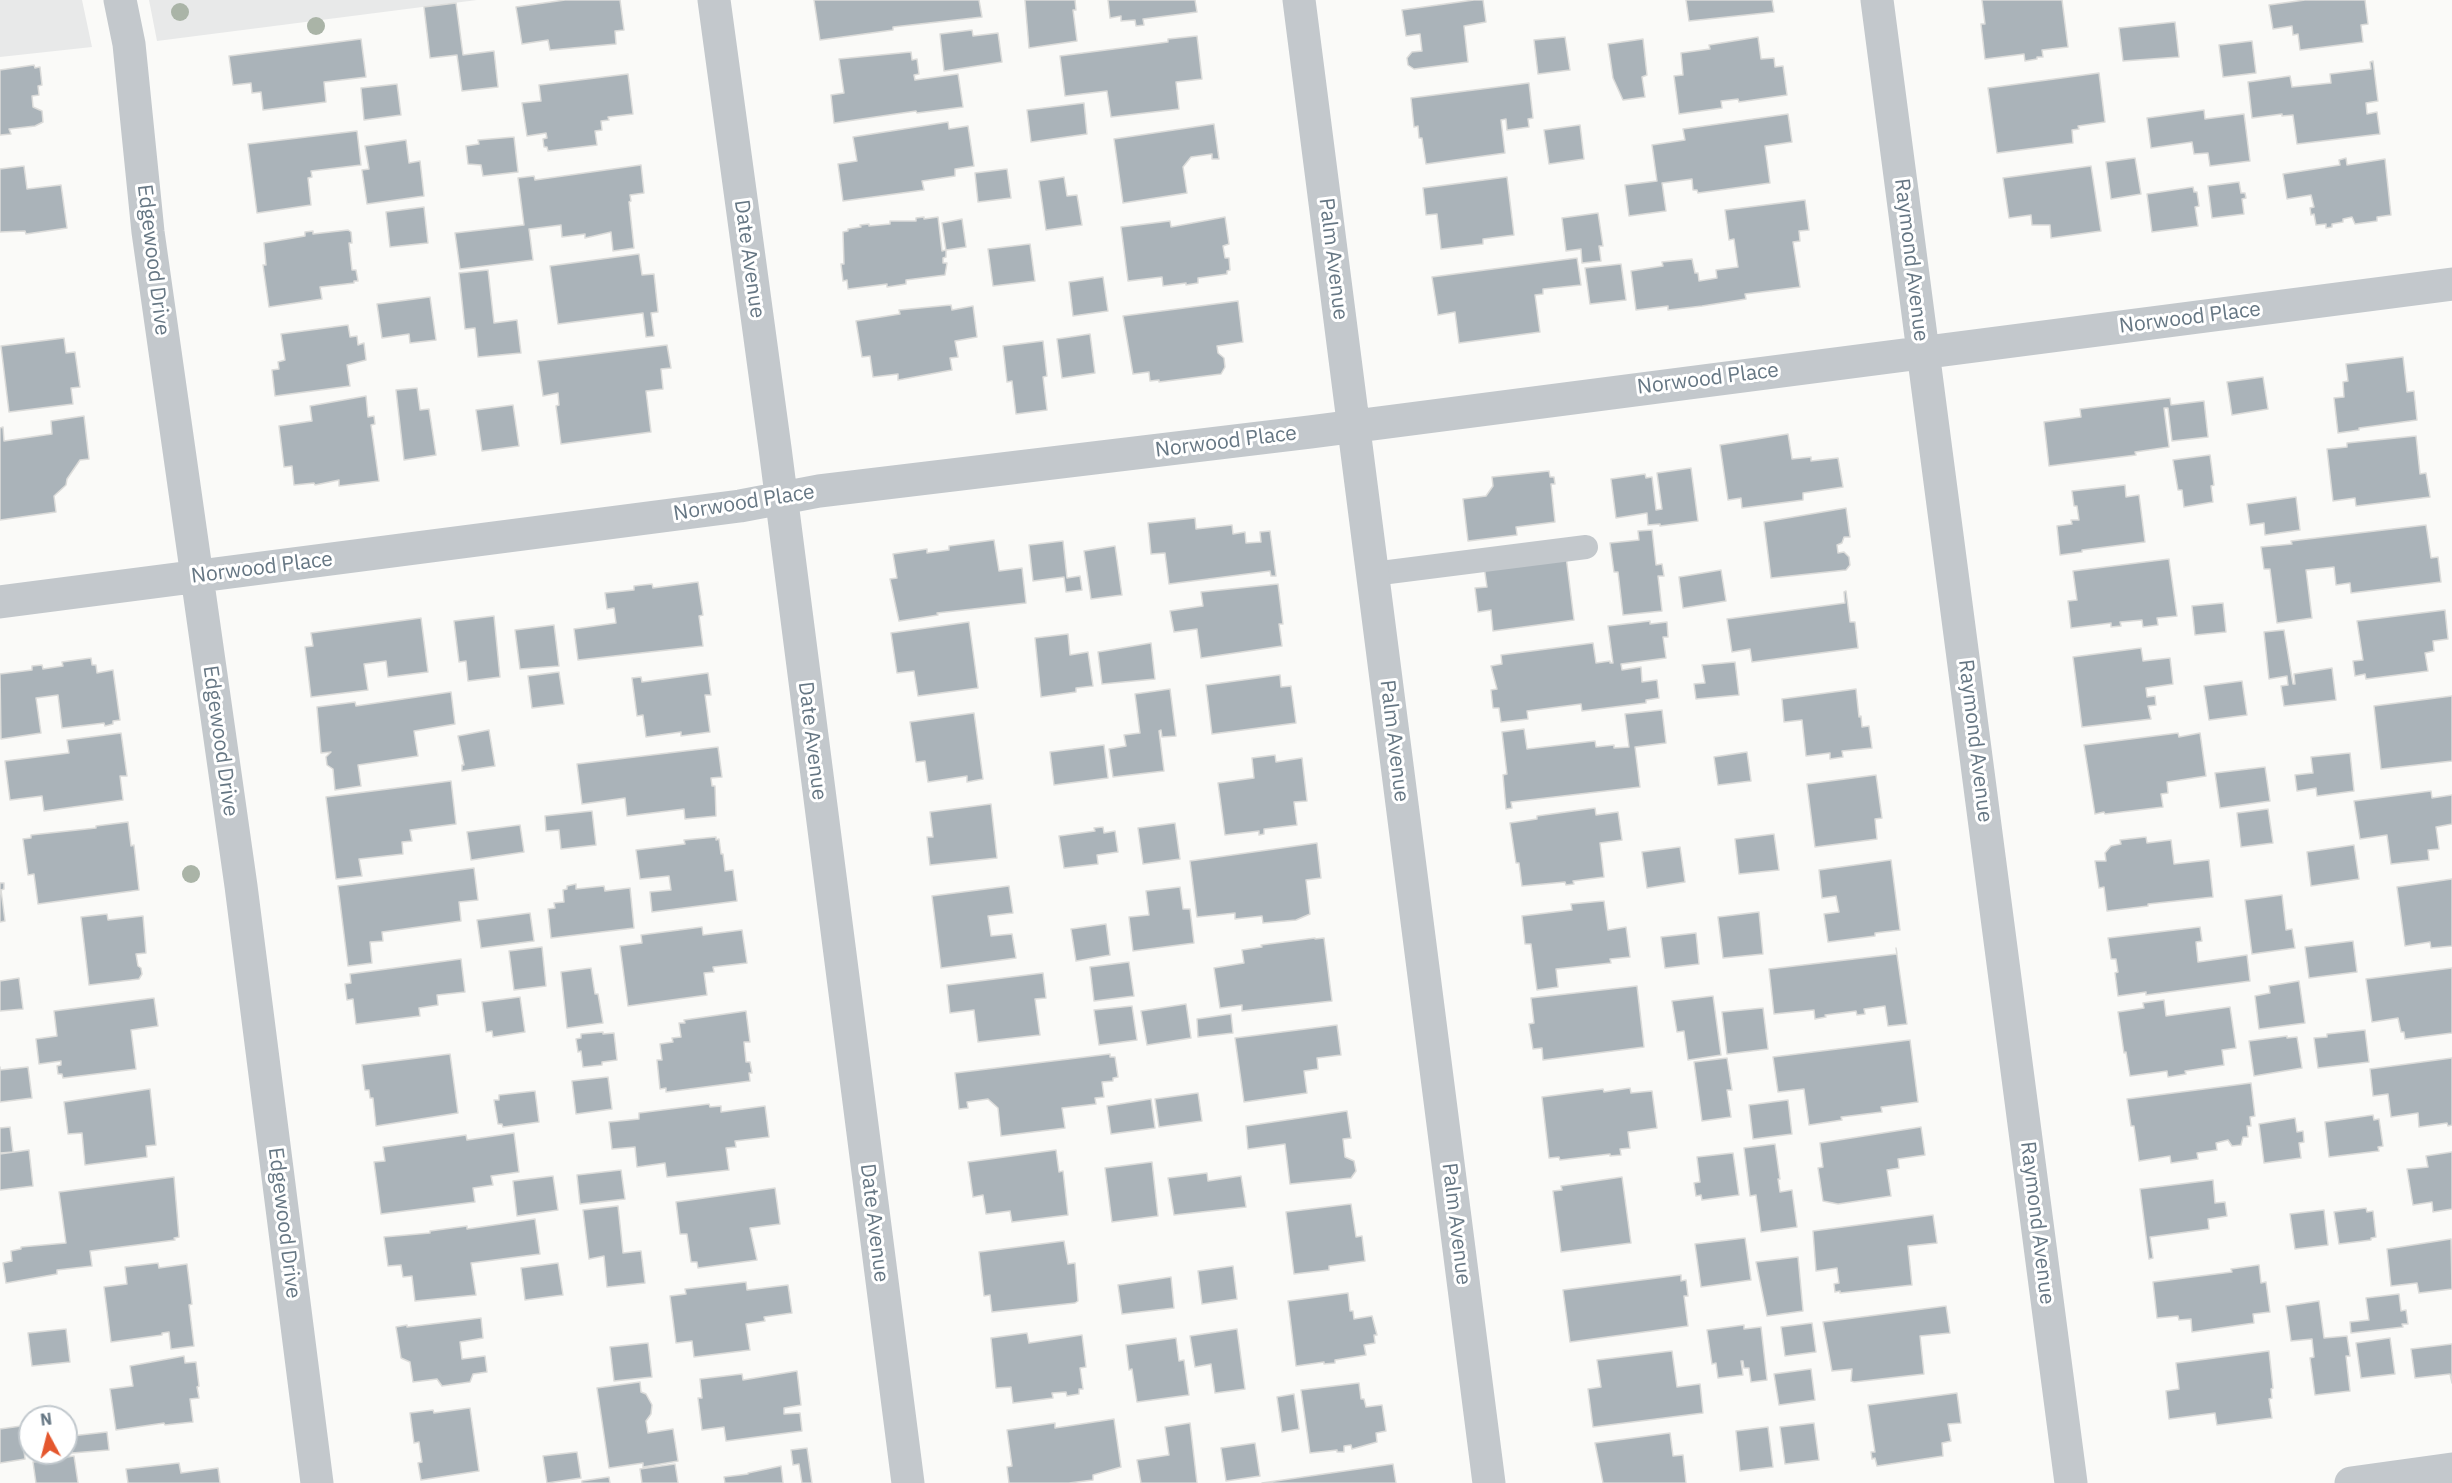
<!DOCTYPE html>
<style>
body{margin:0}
#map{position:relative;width:2452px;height:1483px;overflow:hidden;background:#fafaf8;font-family:"IBM Plex Sans",sans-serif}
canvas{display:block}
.north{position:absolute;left:18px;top:1405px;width:60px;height:60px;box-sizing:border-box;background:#fff;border:2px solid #c1c8cd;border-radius:50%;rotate:353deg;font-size:16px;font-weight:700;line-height:24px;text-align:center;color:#657683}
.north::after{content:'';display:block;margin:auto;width:21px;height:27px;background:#e4572e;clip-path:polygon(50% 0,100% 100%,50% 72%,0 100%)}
</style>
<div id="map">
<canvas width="2452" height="1483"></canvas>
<div class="north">N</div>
</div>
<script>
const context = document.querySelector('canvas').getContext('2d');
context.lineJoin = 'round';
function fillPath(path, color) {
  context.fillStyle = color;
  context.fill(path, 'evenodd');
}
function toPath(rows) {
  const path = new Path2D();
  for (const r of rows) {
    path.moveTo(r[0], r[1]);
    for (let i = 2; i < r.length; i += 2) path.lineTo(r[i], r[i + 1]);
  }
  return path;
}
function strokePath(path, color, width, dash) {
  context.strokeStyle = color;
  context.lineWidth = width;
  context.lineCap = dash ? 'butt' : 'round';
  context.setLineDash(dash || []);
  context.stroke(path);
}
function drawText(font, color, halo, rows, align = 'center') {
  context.font = font + ' "IBM Plex Sans",sans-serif';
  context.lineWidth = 6;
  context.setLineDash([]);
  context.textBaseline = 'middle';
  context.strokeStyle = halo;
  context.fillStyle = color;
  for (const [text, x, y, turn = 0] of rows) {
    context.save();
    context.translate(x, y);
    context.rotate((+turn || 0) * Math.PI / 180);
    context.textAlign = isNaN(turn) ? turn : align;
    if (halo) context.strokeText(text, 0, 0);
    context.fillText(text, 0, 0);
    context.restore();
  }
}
fillPath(toPath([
 [0,0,82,0,92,47,0,57],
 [149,0,477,0,157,41]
]), '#e8e9e9');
const building = toPath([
 [565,0,620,0,624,30,615,31,616,44,550,50,548,40,522,44,516,7,565,0],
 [814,0,979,0,982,17,893,27,893,30,820,40,814,0],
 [1025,0,1075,0,1076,10,1073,10,1077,41,1029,48,1025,0],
 [1108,0,1195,0,1197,12,1143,19,1144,25,1136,26,1135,20,1121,21,1121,16,1110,18,1108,0],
 [1474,0,1483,0,1486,22,1464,26,1468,62,1414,69,1408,65,1407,58,1412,52,1422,51,1420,34,1406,36,1402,10,1474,0],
 [1686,0,1772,0,1774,12,1689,21,1686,0],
 [1982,0,2062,0,2068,47,2042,50,2043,57,2037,57,2037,59,2025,61,2024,54,1985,59,1981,24,1985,24,1982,0],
 [2305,0,2365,0,2368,24,2361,25,2363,42,2300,50,2298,34,2293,35,2292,26,2273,29,2269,5,2305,0],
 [456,3,463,55,494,51,498,87,462,91,457,55,430,58,424,7,456,3],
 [2175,22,2179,57,2123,61,2119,28,2175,22],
 [972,30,973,36,998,33,1002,62,944,71,940,34,972,30],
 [1197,36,1202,79,1176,82,1179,109,1111,117,1107,91,1065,96,1060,56,1168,42,1168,39,1197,36],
 [1565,37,1570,70,1538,74,1534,40,1565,37],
 [1758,37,1761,59,1774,58,1775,67,1783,66,1787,95,1739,102,1738,99,1721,101,1722,108,1679,114,1674,76,1683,75,1681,53,1710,49,1709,45,1758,37],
 [361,39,366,77,324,82,326,102,263,110,261,92,252,93,251,83,233,85,229,56,361,39],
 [1643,39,1647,75,1642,77,1645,97,1623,100,1613,78,1608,44,1643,39],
 [2252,41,2256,73,2223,77,2219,45,2252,41],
 [911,52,912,60,917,59,919,74,914,75,915,80,958,74,963,107,917,113,916,111,834,123,831,95,844,93,839,59,911,52],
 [2373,61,2378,101,2366,103,2367,114,2377,112,2380,134,2297,144,2293,115,2282,116,2282,114,2252,118,2248,82,2290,76,2292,87,2331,83,2330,74,2371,69,2370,62,2373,61],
 [34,65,35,68,40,67,42,85,38,86,39,95,32,96,33,107,42,111,43,122,35,126,9,129,11,134,0,135,0,70,34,65],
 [2099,73,2105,122,2078,126,2079,129,2072,130,2073,143,1997,153,1988,88,2099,73],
 [628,74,633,114,608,117,609,120,601,121,602,130,595,131,597,145,548,151,547,147,544,147,543,139,547,138,546,133,527,136,522,103,541,101,539,85,628,74],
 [1529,83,1533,118,1528,119,1529,127,1507,130,1506,119,1501,120,1505,153,1426,164,1422,138,1419,138,1418,126,1414,127,1411,98,1529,83],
 [397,84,401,115,364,120,361,88,397,84],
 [1084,103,1087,134,1031,142,1027,110,1084,103],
 [2204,110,2205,119,2244,114,2250,161,2210,166,2208,153,2194,154,2192,142,2151,148,2147,118,2204,110],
 [1788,114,1792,142,1765,146,1770,183,1698,193,1697,190,1693,190,1692,179,1662,183,1666,211,1629,216,1625,185,1657,181,1652,145,1685,140,1683,129,1788,114],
 [948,122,949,129,968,126,974,166,955,169,955,176,922,181,924,190,843,201,838,164,857,161,853,137,948,122],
 [1214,124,1219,159,1212,159,1212,154,1191,157,1183,167,1187,193,1123,203,1114,139,1214,124],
 [1580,125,1584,159,1549,164,1544,130,1580,125],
 [357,131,361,165,311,171,312,177,308,178,311,205,257,213,248,144,357,131],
 [514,137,518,172,483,176,481,165,468,164,466,146,479,144,478,140,514,137],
 [406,140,409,163,420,161,424,196,367,204,362,170,369,169,365,146,406,140],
 [2135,158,2141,194,2111,199,2106,162,2135,158],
 [2346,158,2347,165,2385,159,2391,215,2377,217,2377,221,2355,224,2352,217,2343,219,2343,222,2332,224,2332,227,2326,228,2326,224,2316,225,2314,214,2311,215,2310,208,2314,207,2311,195,2287,199,2283,174,2340,165,2339,160,2346,158],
 [641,165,644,193,630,195,631,201,629,202,634,248,613,251,611,232,585,238,585,234,562,237,561,225,529,229,533,260,460,269,455,233,524,225,518,178,534,176,535,180,641,165],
 [24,166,27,189,61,185,67,228,26,234,25,231,0,232,0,169,24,166],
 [2091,166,2101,231,2051,238,2050,225,2032,225,2031,215,2009,218,2003,178,2091,166],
 [1007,169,1011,198,978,202,975,173,1007,169],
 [1064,177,1067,196,1077,195,1082,225,1046,230,1039,181,1064,177],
 [1507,177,1514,235,1483,239,1483,244,1441,249,1437,214,1426,215,1423,188,1507,177],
 [2239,182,2241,193,2245,193,2246,198,2242,199,2244,214,2212,218,2208,186,2239,182],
 [2193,187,2194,192,2197,192,2199,206,2195,207,2198,226,2152,232,2147,194,2193,187],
 [1805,200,1809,230,1799,231,1800,241,1793,242,1800,287,1745,294,1746,299,1702,306,1668,310,1668,306,1636,310,1631,271,1663,266,1662,262,1692,259,1695,273,1698,273,1699,281,1717,278,1716,270,1738,267,1734,239,1729,240,1725,210,1805,200],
 [424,207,428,243,390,247,386,212,424,207],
 [1598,213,1603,246,1599,246,1601,261,1582,263,1581,249,1566,251,1562,218,1598,213],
 [924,217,924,219,938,217,942,251,946,250,946,257,943,258,943,263,947,263,945,275,906,280,906,284,887,287,887,284,848,289,847,280,843,281,841,264,844,264,843,232,848,231,848,229,861,227,860,225,869,224,869,226,890,224,890,221,916,221,916,218,924,217],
 [1225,217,1229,244,1223,246,1225,258,1229,258,1230,270,1227,271,1227,274,1198,278,1198,283,1186,285,1186,283,1163,286,1162,277,1128,281,1121,227,1170,221,1171,227,1225,217],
 [962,219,966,247,946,250,942,223,962,219],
 [348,230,351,232,352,243,349,243,352,270,356,270,358,281,354,281,354,283,320,287,322,299,269,307,263,265,266,265,264,243,305,236,305,232,313,231,313,234,348,230],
 [1030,244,1035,281,993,286,988,249,1030,244],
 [639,254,642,275,654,274,658,312,651,313,654,336,646,337,643,313,558,324,550,266,639,254],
 [1577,258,1581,285,1543,289,1543,294,1535,295,1540,332,1459,343,1455,312,1438,315,1432,277,1577,258],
 [1621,264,1626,300,1590,304,1585,268,1621,264],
 [488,270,494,323,517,320,521,353,478,357,475,328,465,329,459,273,488,270],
 [1103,277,1108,311,1073,316,1069,282,1103,277],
 [430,297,436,340,410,343,409,334,382,338,377,304,430,297],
 [1238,301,1243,342,1217,346,1218,353,1224,358,1225,367,1221,374,1159,382,1159,380,1150,381,1149,372,1133,374,1123,316,1238,301],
 [951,305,952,310,973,306,977,337,955,341,958,357,950,358,952,370,898,380,898,374,873,377,870,356,862,357,856,321,900,314,899,310,951,305],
 [348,325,350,337,357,336,358,345,364,343,366,360,347,365,350,386,275,396,272,370,279,369,278,362,285,360,281,334,348,325],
 [1090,334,1095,373,1062,378,1057,339,1090,334],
 [64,338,66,353,75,352,80,387,71,388,73,404,9,412,1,346,64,338],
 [1043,341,1047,376,1043,377,1047,410,1016,414,1012,381,1007,382,1003,346,1043,341],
 [667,345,671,368,661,369,663,389,646,391,651,432,561,444,556,406,559,405,558,393,543,396,538,361,667,345],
 [2403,357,2407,392,2414,391,2417,420,2359,428,2359,430,2338,433,2334,398,2344,397,2343,382,2348,381,2346,364,2403,357],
 [2263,377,2268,409,2232,415,2227,382,2263,377],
 [417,388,420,410,429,409,436,455,404,460,396,390,417,388],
 [366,396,368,417,374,416,375,424,371,425,379,481,339,486,339,480,315,485,314,483,294,485,292,466,284,467,279,426,312,421,310,406,366,396],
 [2170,398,2171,405,2204,401,2208,437,2172,441,2168,408,2164,408,2169,447,2135,452,2136,455,2049,466,2044,422,2081,417,2080,409,2170,398],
 [513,405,519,446,482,451,476,410,513,405],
 [84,416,89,459,80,460,67,479,66,485,54,496,56,512,0,520,0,428,3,427,4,441,52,434,51,421,84,416],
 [1788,434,1792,459,1811,457,1811,461,1838,458,1843,487,1803,493,1803,500,1742,508,1741,498,1728,500,1720,445,1788,434],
 [2416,436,2420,474,2426,473,2430,497,2356,506,2355,498,2333,501,2327,449,2347,447,2347,443,2416,436],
 [2210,455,2214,485,2211,486,2213,502,2184,507,2182,490,2178,490,2173,460,2210,455],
 [1691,468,1698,521,1660,526,1660,524,1648,525,1647,513,1616,518,1611,479,1645,474,1646,478,1652,477,1656,510,1662,509,1657,473,1691,468],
 [1549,471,1550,477,1554,477,1555,484,1551,484,1555,522,1516,527,1517,535,1468,541,1463,499,1486,496,1493,486,1492,477,1549,471],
 [2125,485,2126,497,2139,495,2145,542,2082,550,2082,552,2060,555,2057,526,2072,524,2071,520,2079,520,2077,506,2074,506,2072,491,2125,485],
 [2296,497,2300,530,2265,535,2264,523,2250,525,2247,504,2296,497],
 [1846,508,1850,537,1844,537,1842,543,1837,545,1838,553,1844,552,1849,557,1850,565,1846,570,1771,578,1764,522,1846,508],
 [1195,518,1196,529,1232,525,1233,534,1245,532,1246,543,1261,542,1260,532,1270,531,1276,576,1271,576,1270,571,1169,584,1165,553,1151,554,1148,523,1195,518],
 [2426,525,2431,558,2438,557,2441,582,2351,593,2350,583,2336,585,2334,567,2306,570,2312,618,2277,623,2270,569,2264,569,2261,547,2292,544,2291,541,2426,525],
 [1652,530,1656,565,1662,564,1664,576,1658,576,1662,611,1623,615,1618,572,1614,572,1610,543,1639,540,1638,531,1652,530],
 [994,540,999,571,1022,568,1026,603,937,613,938,615,899,621,890,579,897,578,893,554,927,549,927,553,949,550,949,546,994,540],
 [1063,541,1067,578,1080,576,1082,590,1066,592,1064,577,1033,581,1029,545,1063,541],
 [1115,546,1122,595,1091,599,1084,551,1115,546],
 [1566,556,1574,620,1493,631,1491,610,1478,612,1475,588,1487,587,1484,566,1566,556],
 [2169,559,2177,616,2157,618,2158,625,2143,627,2142,620,2120,622,2121,626,2111,627,2111,623,2071,628,2068,601,2077,600,2073,571,2169,559],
 [1721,570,1726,601,1683,608,1679,577,1721,570],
 [698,582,703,615,699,616,703,646,578,660,574,629,616,623,614,608,607,609,605,593,634,590,634,586,652,584,653,588,698,582],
 [1278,584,1283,624,1279,624,1282,646,1201,658,1197,629,1174,632,1170,611,1203,606,1201,592,1278,584],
 [1846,591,1850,622,1855,622,1858,648,1752,662,1750,649,1732,652,1727,619,1845,603,1844,592,1846,591],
 [2223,603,2226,632,2195,635,2192,606,2223,603],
 [2445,610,2448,639,2433,641,2434,651,2425,653,2428,671,2366,679,2365,674,2355,676,2353,661,2363,660,2357,621,2445,610],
 [494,616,500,677,468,681,466,661,459,662,454,621,494,616],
 [421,618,428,672,388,677,386,661,364,664,368,690,311,697,305,647,313,646,311,633,421,618],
 [1650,621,1650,624,1667,622,1668,637,1663,637,1666,658,1621,664,1622,670,1641,667,1642,682,1657,680,1659,698,1646,700,1646,703,1582,711,1581,704,1527,711,1528,719,1501,722,1499,708,1493,708,1491,690,1497,689,1491,666,1502,664,1501,655,1593,643,1596,663,1610,661,1610,663,1613,663,1608,626,1650,621],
 [969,622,978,688,918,696,914,671,897,673,891,633,969,622],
 [554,625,559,666,520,669,515,630,554,625],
 [2284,630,2293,684,2295,684,2294,674,2332,668,2336,700,2284,706,2281,686,2288,685,2287,676,2269,679,2264,632,2284,630],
 [1068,634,1070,655,1088,652,1093,686,1076,688,1076,692,1041,697,1035,638,1068,634],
 [1151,643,1155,679,1102,684,1098,652,1151,643],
 [2141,648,2143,661,2170,658,2173,684,2146,688,2147,697,2155,696,2156,705,2148,706,2151,719,2082,727,2073,657,2141,648],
 [91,658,92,665,96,665,97,673,113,670,120,720,113,721,113,724,105,726,104,723,62,728,58,695,36,698,41,733,1,739,0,674,32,670,32,666,42,665,43,669,63,666,62,662,91,658],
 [1735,662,1739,695,1696,699,1694,684,1705,683,1702,665,1735,662],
 [559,672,564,704,532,708,528,676,559,672],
 [708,673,711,695,705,695,710,732,681,736,681,732,646,737,643,715,637,716,632,678,641,677,642,682,708,673],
 [1280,675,1281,687,1291,686,1296,723,1212,734,1206,685,1280,675],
 [2242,681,2247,715,2209,720,2204,686,2242,681],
 [1170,689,1176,736,1162,737,1161,730,1159,731,1164,771,1113,777,1109,749,1126,746,1124,735,1140,733,1135,694,1170,689],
 [1856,689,1859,717,1861,716,1862,727,1869,726,1872,748,1842,751,1843,757,1830,759,1830,753,1806,756,1802,720,1784,722,1782,699,1856,689],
 [451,692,455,724,414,731,418,756,358,765,361,786,335,790,333,769,327,765,326,757,331,752,321,753,317,707,355,702,356,706,451,692],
 [2452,696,2452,761,2381,769,2374,706,2452,696],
 [1662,710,1666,743,1635,747,1640,787,1511,802,1512,808,1506,809,1503,775,1507,774,1502,732,1524,729,1527,749,1595,741,1596,747,1614,745,1614,748,1629,747,1625,714,1662,710],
 [974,713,983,779,967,782,967,776,928,782,925,761,916,762,910,722,974,713],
 [489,730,495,766,462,771,462,765,464,765,458,736,489,730],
 [121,733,127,776,120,776,123,800,44,811,42,796,10,800,5,761,69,753,67,740,121,733],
 [2178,733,2179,737,2200,733,2206,776,2167,782,2168,793,2161,794,2163,807,2105,814,2104,812,2095,814,2084,745,2178,733],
 [1104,745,1108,778,1054,785,1050,752,1104,745],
 [718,747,722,777,711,778,712,786,715,786,716,816,685,819,684,809,627,816,625,798,582,804,577,764,718,747],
 [1747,752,1751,781,1718,785,1714,757,1747,752],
 [2350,753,2354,791,2317,796,2316,788,2297,791,2295,775,2313,773,2311,757,2350,753],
 [1275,755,1276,762,1302,758,1307,801,1294,802,1297,825,1264,829,1264,834,1259,835,1259,831,1225,835,1218,783,1254,778,1252,758,1275,755],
 [2265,767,2270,801,2220,808,2215,773,2265,767],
 [1876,775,1882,818,1875,819,1877,839,1815,847,1807,784,1876,775],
 [451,781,456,824,410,830,412,841,402,842,403,854,359,859,362,876,336,879,326,797,451,781],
 [2431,791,2432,798,2452,795,2452,824,2436,827,2439,849,2428,850,2429,860,2391,864,2387,835,2360,839,2354,801,2431,791],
 [991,804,997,858,930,865,927,837,933,837,930,812,991,804],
 [1595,808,1596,815,1618,812,1622,840,1600,843,1604,877,1573,881,1574,884,1566,885,1565,882,1522,886,1519,863,1516,863,1510,823,1537,819,1537,816,1595,808],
 [2268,809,2273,843,2241,847,2237,813,2268,809],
 [592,811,596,845,561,849,559,830,546,831,545,816,592,811],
 [128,822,131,846,134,845,139,890,38,904,34,874,28,875,23,839,31,838,31,835,96,828,96,826,128,822],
 [1175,823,1180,859,1143,864,1138,828,1175,823],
 [520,825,524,852,471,860,467,832,520,825],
 [1103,827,1104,833,1115,831,1118,852,1097,855,1098,864,1064,868,1059,836,1095,831,1094,828,1103,827],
 [1774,834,1779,870,1739,874,1735,839,1774,834],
 [716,837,716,840,719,839,721,854,723,854,725,871,733,870,737,901,652,912,650,892,671,890,669,876,640,879,636,850,685,844,684,840,716,837],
 [2146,837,2147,843,2171,840,2174,864,2209,860,2213,897,2148,904,2148,906,2107,911,2104,887,2099,888,2095,861,2106,861,2105,853,2111,846,2121,844,2120,840,2146,837],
 [1317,843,1321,878,1306,880,1310,914,1296,920,1263,923,1262,916,1235,919,1235,913,1197,917,1190,861,1317,843],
 [2354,845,2359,879,2311,886,2307,852,2354,845],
 [1680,847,1685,882,1647,888,1642,852,1680,847],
 [1891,860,1900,930,1875,933,1875,936,1828,942,1824,914,1839,912,1836,896,1822,898,1819,870,1891,860],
 [474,868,478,900,459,902,461,921,382,932,383,941,370,942,372,963,348,966,338,886,474,868],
 [2452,879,2452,946,2431,948,2430,942,2405,946,2397,887,2452,879],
 [0,883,4,883,4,889,1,890,5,921,0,922,0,883],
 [576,884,576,889,604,886,605,891,630,888,634,928,551,938,548,909,555,908,554,903,564,902,563,890,567,889,567,886,576,884],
 [1009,886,1013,913,988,916,991,936,1012,934,1016,958,941,968,932,896,1009,886],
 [1180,887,1183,909,1190,909,1194,943,1133,951,1129,917,1149,915,1146,891,1180,887],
 [2282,895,2286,930,2292,929,2295,948,2252,954,2245,900,2282,895],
 [1604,901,1608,930,1626,927,1630,957,1610,959,1611,963,1556,969,1558,987,1537,990,1531,944,1525,944,1522,916,1572,910,1571,904,1604,901],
 [1759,912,1763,954,1723,958,1718,917,1759,912],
 [530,913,534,941,481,948,477,920,530,913],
 [107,914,108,920,143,916,146,953,136,954,138,966,141,968,142,974,139,979,89,985,81,917,107,914],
 [1106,924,1110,955,1076,961,1071,929,1106,924],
 [702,927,703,935,742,930,747,963,713,967,714,972,704,973,707,995,628,1006,620,946,642,943,641,935,702,927],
 [2200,927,2202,941,2196,942,2198,962,2247,955,2250,981,2146,995,2146,992,2118,996,2115,973,2118,972,2116,959,2111,959,2108,938,2200,927],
 [1696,933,1699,964,1665,968,1661,937,1696,933],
 [1315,938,1315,939,1324,938,1332,1001,1242,1011,1242,1005,1220,1008,1214,968,1244,963,1242,950,1262,947,1261,945,1315,938],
 [2353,941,2357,972,2309,978,2305,947,2353,941],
 [542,947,546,986,514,990,509,951,542,947],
 [1896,948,1907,1024,1888,1026,1885,1006,1864,1009,1865,1014,1857,1015,1856,1011,1825,1015,1826,1017,1815,1019,1814,1010,1774,1014,1769,969,1897,954,1896,948],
 [461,959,465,992,437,995,438,1005,419,1008,420,1016,356,1024,353,999,347,1000,345,984,351,983,350,974,461,959],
 [1129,962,1134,996,1094,1001,1090,967,1129,962],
 [591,968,595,994,598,994,603,1023,567,1028,561,972,591,968],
 [2452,968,2452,1033,2405,1039,2404,1032,2401,1032,2398,1018,2372,1022,2366,979,2452,968],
 [1043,973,1046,998,1035,999,1040,1035,978,1042,974,1010,950,1013,947,985,1043,973],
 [19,978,23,1009,0,1011,0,981,19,978],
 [2299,981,2305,1023,2259,1029,2255,996,2270,993,2269,986,2299,981],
 [1637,986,1644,1047,1543,1060,1542,1048,1533,1049,1529,1024,1534,1023,1531,998,1637,986],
 [1713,996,1721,1055,1688,1060,1684,1031,1677,1032,1672,1001,1713,996],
 [520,997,525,1032,493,1037,492,1031,486,1032,482,1002,520,997],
 [154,998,158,1026,131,1030,136,1069,63,1078,62,1074,58,1074,57,1066,61,1065,61,1061,39,1064,36,1039,57,1036,54,1011,154,998],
 [2164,1000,2166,1016,2230,1007,2236,1048,2222,1050,2224,1065,2185,1071,2186,1074,2168,1077,2167,1071,2130,1076,2126,1052,2124,1053,2118,1012,2144,1008,2143,1003,2164,1000],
 [1186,1004,1191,1038,1147,1045,1141,1011,1186,1004],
 [1132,1006,1137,1040,1099,1045,1094,1010,1132,1006],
 [1763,1008,1768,1049,1727,1054,1722,1012,1763,1008],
 [746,1011,750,1042,744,1042,746,1062,750,1062,752,1073,749,1073,750,1081,666,1092,666,1088,660,1089,657,1060,662,1060,660,1044,673,1042,672,1038,681,1037,679,1023,685,1023,684,1020,746,1011],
 [1231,1014,1233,1033,1198,1037,1197,1019,1231,1014],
 [1337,1025,1341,1055,1317,1058,1318,1069,1304,1071,1307,1093,1244,1102,1235,1038,1337,1025],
 [2365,1030,2369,1062,2318,1068,2314,1038,2327,1037,2327,1034,2365,1030],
 [603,1032,603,1034,614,1033,617,1060,602,1062,602,1065,583,1067,581,1051,578,1052,576,1039,581,1038,581,1034,603,1032],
 [2287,1036,2287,1038,2297,1037,2302,1068,2254,1076,2249,1041,2287,1036],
 [1910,1040,1918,1102,1881,1107,1882,1112,1841,1117,1842,1120,1809,1125,1804,1089,1778,1092,1773,1057,1910,1040],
 [450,1054,458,1113,376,1126,373,1098,370,1098,369,1090,365,1090,362,1065,450,1054],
 [1110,1054,1110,1057,1115,1057,1118,1077,1113,1078,1113,1081,1102,1082,1104,1097,1095,1098,1096,1104,1062,1108,1065,1128,1001,1136,998,1108,988,1099,967,1102,968,1108,959,1109,955,1073,1110,1054],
 [1727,1058,1732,1090,1727,1090,1731,1117,1702,1121,1694,1062,1727,1058],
 [2452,1058,2452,1125,2448,1126,2447,1123,2419,1127,2418,1113,2391,1117,2388,1094,2373,1096,2370,1069,2452,1058],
 [0,1067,0,1070,28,1067,32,1098,0,1102,0,1067],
 [608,1077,612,1109,576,1114,572,1081,608,1077],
 [2251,1083,2255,1116,2250,1117,2251,1126,2247,1126,2248,1137,2243,1137,2241,1145,2232,1146,2228,1140,2216,1143,2217,1150,2197,1153,2198,1159,2171,1163,2170,1156,2139,1161,2134,1126,2131,1126,2127,1099,2251,1083],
 [1630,1088,1631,1093,1652,1091,1657,1128,1628,1132,1630,1148,1620,1149,1621,1155,1610,1156,1610,1154,1560,1160,1559,1157,1549,1158,1542,1097,1603,1089,1604,1092,1630,1088],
 [150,1089,156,1145,146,1146,147,1157,85,1165,82,1133,68,1134,64,1102,150,1089],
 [535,1091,539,1122,503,1127,502,1124,498,1124,494,1100,499,1100,499,1095,535,1091],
 [1198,1093,1202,1121,1159,1127,1155,1099,1198,1093],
 [1151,1099,1155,1128,1111,1134,1107,1106,1151,1099],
 [1788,1100,1792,1134,1753,1139,1749,1105,1788,1100],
 [709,1104,710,1107,721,1106,721,1112,765,1106,769,1137,735,1141,736,1147,726,1148,729,1170,667,1177,665,1163,637,1167,635,1147,612,1149,609,1122,639,1119,639,1113,709,1104],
 [1347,1111,1351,1138,1343,1139,1345,1157,1354,1161,1356,1171,1351,1178,1290,1184,1285,1144,1248,1149,1246,1126,1347,1111],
 [2373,1115,2374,1120,2379,1119,2383,1146,2378,1147,2379,1151,2329,1157,2325,1122,2373,1115],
 [2295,1118,2297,1132,2303,1131,2304,1142,2299,1143,2301,1158,2264,1163,2259,1124,2295,1118],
 [10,1127,13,1152,0,1153,0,1128,10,1127],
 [1921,1127,1925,1155,1898,1159,1899,1168,1887,1170,1891,1196,1838,1204,1823,1201,1818,1168,1823,1167,1820,1143,1921,1127],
 [514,1133,519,1172,491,1176,493,1185,473,1188,475,1202,381,1214,374,1162,385,1161,383,1147,466,1135,467,1140,514,1133],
 [1775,1144,1780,1179,1778,1179,1780,1192,1792,1190,1797,1227,1761,1232,1756,1195,1750,1196,1744,1148,1775,1144],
 [29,1150,33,1186,0,1190,0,1154,29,1150],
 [1056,1150,1059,1172,1063,1171,1068,1215,1012,1222,1010,1211,986,1214,983,1195,973,1197,968,1162,1056,1150],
 [2452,1152,2452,1209,2433,1212,2432,1202,2413,1205,2407,1169,2428,1167,2426,1156,2452,1152],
 [1733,1153,1739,1195,1702,1200,1701,1195,1696,1196,1694,1183,1700,1182,1697,1157,1733,1153],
 [1152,1162,1158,1216,1112,1222,1105,1168,1152,1162],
 [621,1170,625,1199,580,1204,577,1175,621,1170],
 [1207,1173,1208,1181,1241,1176,1246,1207,1174,1215,1168,1178,1207,1173],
 [553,1176,558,1210,517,1216,513,1181,553,1176],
 [174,1177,179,1237,174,1238,175,1240,90,1251,92,1266,57,1270,57,1274,6,1283,3,1263,12,1261,11,1251,21,1249,21,1247,66,1243,59,1192,174,1177],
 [1622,1177,1631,1243,1561,1252,1553,1191,1562,1190,1561,1186,1622,1177],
 [2213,1180,2215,1203,2225,1202,2227,1216,2208,1219,2209,1229,2150,1237,2153,1258,2149,1259,2140,1189,2213,1180],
 [775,1188,780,1224,750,1228,757,1260,698,1268,697,1262,691,1262,687,1234,680,1234,676,1202,775,1188],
 [1351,1204,1356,1237,1362,1236,1365,1261,1329,1266,1329,1270,1294,1274,1286,1212,1351,1204],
 [618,1206,623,1253,641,1251,645,1283,607,1287,604,1256,589,1259,583,1210,618,1206],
 [2366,1208,2367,1212,2373,1211,2376,1237,2371,1238,2371,1240,2339,1244,2334,1212,2366,1208],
 [2324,1210,2328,1245,2295,1249,2290,1214,2324,1210],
 [1933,1215,1937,1243,1908,1246,1912,1285,1840,1293,1840,1291,1835,1292,1834,1284,1839,1283,1837,1268,1816,1271,1813,1231,1933,1215],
 [535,1219,540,1254,471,1263,476,1295,415,1301,412,1276,403,1277,401,1265,388,1266,384,1237,430,1233,430,1231,467,1226,467,1229,535,1219],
 [1745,1238,1751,1280,1701,1287,1695,1244,1745,1238],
 [2451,1239,2452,1289,2419,1293,2417,1283,2391,1286,2387,1249,2451,1239],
 [1064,1241,1068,1264,1075,1263,1078,1301,1075,1303,992,1312,990,1295,984,1296,979,1252,1064,1241],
 [1798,1257,1803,1311,1767,1316,1756,1262,1798,1257],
 [158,1263,159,1268,187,1264,192,1304,189,1305,194,1346,171,1349,169,1332,162,1333,162,1335,111,1342,104,1287,127,1284,125,1267,158,1263],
 [558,1263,563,1295,525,1300,521,1268,558,1263],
 [2259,1265,2261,1283,2266,1282,2270,1312,2253,1314,2254,1323,2192,1332,2191,1319,2179,1320,2178,1316,2157,1318,2153,1282,2232,1272,2231,1269,2259,1265],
 [1233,1266,1237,1299,1202,1304,1198,1271,1233,1266],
 [1681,1275,1681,1281,1686,1280,1688,1296,1684,1296,1688,1326,1570,1342,1563,1290,1681,1275],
 [1171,1277,1174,1308,1122,1314,1118,1285,1171,1277],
 [746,1282,747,1290,788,1285,792,1313,764,1317,765,1321,746,1324,750,1350,694,1357,692,1341,676,1343,670,1296,686,1294,685,1289,746,1282],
 [1348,1293,1350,1311,1353,1311,1354,1319,1372,1316,1377,1335,1374,1335,1375,1343,1364,1345,1366,1355,1335,1360,1335,1363,1324,1364,1324,1362,1296,1366,1288,1301,1348,1293],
 [2399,1294,2401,1311,2406,1310,2408,1324,2402,1324,2403,1327,2351,1333,2350,1322,2369,1320,2366,1298,2399,1294],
 [2319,1301,2324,1338,2347,1336,2350,1356,2346,1356,2350,1391,2315,1395,2310,1358,2314,1357,2312,1339,2291,1341,2286,1306,2319,1301],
 [1946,1306,1950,1333,1920,1336,1924,1374,1854,1382,1851,1381,1852,1369,1832,1371,1823,1322,1946,1306],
 [481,1318,483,1338,460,1342,462,1359,485,1356,487,1372,473,1374,470,1382,442,1386,437,1379,413,1382,410,1362,401,1358,396,1327,407,1325,407,1327,481,1318],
 [1812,1323,1816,1352,1785,1356,1781,1327,1812,1323],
 [1744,1325,1744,1329,1761,1327,1767,1380,1751,1382,1749,1368,1744,1368,1743,1361,1741,1361,1743,1375,1718,1378,1716,1363,1712,1364,1707,1330,1744,1325],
 [66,1329,70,1362,32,1366,28,1333,66,1329],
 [1237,1329,1245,1389,1215,1393,1211,1364,1195,1367,1190,1336,1237,1329],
 [1027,1333,1029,1343,1082,1335,1086,1367,1080,1368,1083,1389,1079,1389,1079,1394,1067,1396,1066,1392,1052,1393,1053,1398,1013,1403,1011,1387,996,1388,991,1338,1027,1333],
 [1176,1338,1179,1361,1184,1360,1189,1395,1137,1402,1132,1369,1129,1370,1126,1345,1176,1338],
 [2390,1338,2395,1374,2361,1378,2356,1343,2390,1338],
 [648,1343,652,1377,614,1381,610,1347,648,1343],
 [2452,1344,2452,1383,2450,1374,2415,1378,2411,1349,2452,1344],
 [1672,1351,1677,1387,1700,1384,1703,1413,1593,1427,1588,1389,1601,1387,1597,1360,1672,1351],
 [2269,1351,2273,1388,2271,1389,2272,1398,2269,1399,2272,1418,2217,1425,2215,1413,2169,1419,2166,1391,2179,1389,2176,1363,2269,1351],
 [184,1356,185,1363,196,1362,199,1386,197,1387,199,1398,190,1399,193,1422,165,1425,164,1423,116,1430,110,1389,133,1386,130,1366,184,1356],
 [1811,1369,1815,1400,1779,1405,1774,1374,1811,1369],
 [797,1371,801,1405,784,1408,784,1414,800,1413,802,1431,726,1441,724,1427,702,1430,698,1398,702,1398,700,1379,742,1374,743,1380,797,1371],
 [640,1382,641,1392,646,1394,652,1405,651,1414,646,1421,648,1433,673,1429,678,1461,643,1467,643,1463,609,1468,597,1388,640,1382],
 [1359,1383,1361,1399,1364,1399,1366,1407,1382,1405,1386,1431,1376,1433,1377,1442,1352,1449,1351,1445,1344,1446,1344,1452,1337,1452,1337,1450,1310,1453,1301,1390,1359,1383],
 [1957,1393,1961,1423,1948,1424,1951,1441,1942,1443,1943,1456,1877,1466,1875,1458,1872,1459,1871,1452,1875,1452,1868,1405,1957,1393],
 [1294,1394,1299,1429,1282,1432,1277,1397,1294,1394],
 [470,1408,479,1471,421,1480,418,1463,422,1462,419,1442,414,1443,410,1413,433,1410,434,1413,470,1408],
 [1114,1419,1121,1467,1093,1475,1093,1480,1069,1483,1009,1483,1007,1467,1012,1466,1007,1430,1055,1423,1055,1428,1114,1419],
 [1190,1423,1197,1483,1141,1483,1137,1460,1169,1455,1165,1427,1190,1423],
 [1814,1423,1819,1460,1785,1464,1780,1427,1814,1423],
 [21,1426,25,1459,0,1463,0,1429,21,1426],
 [1768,1427,1773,1467,1740,1471,1736,1431,1768,1427],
 [107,1432,109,1450,72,1453,71,1436,107,1432],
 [1670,1433,1673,1456,1683,1455,1686,1483,1603,1483,1595,1443,1670,1433],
 [1255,1443,1260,1476,1226,1481,1221,1448,1255,1443],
 [807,1448,812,1483,802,1483,799,1464,793,1465,791,1450,807,1448],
 [577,1452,581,1478,547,1483,543,1456,577,1452],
 [74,1456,78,1483,36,1483,33,1462,74,1456],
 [179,1463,181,1473,218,1468,220,1483,128,1483,126,1469,179,1463],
 [675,1464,678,1483,642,1483,640,1469,675,1464],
 [1393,1464,1396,1483,1262,1483,1393,1464],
 [781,1466,783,1483,725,1483,724,1477,748,1474,748,1473,781,1466],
 [609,1477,610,1483,582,1483,582,1481,609,1477]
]);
fillPath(building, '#aab3b9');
strokePath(building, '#dcdcda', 1.5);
strokePath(toPath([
 [1373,574,1586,547]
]), '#c3c8cc', 24);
strokePath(toPath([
 [120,0,129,44,148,232,241,886,317,1483],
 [714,0,775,448,908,1483],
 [1299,0,1489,1483],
 [1877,0,2071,1483],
 [0,602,740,506,819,491,1310,432,2452,284],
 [2351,1483,2452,1469]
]), '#c3c8cc', 33);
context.fillStyle = '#aab4a7';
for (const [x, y] of [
 [180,12],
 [316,26],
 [191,874]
]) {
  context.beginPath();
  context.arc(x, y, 9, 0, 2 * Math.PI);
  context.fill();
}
drawText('21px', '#657683', '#fff', [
 ["Date Avenue",749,259,82],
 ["Palm Avenue",1333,259,83],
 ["Edgewood Drive",153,260,83],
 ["Raymond Avenue",1911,260,83],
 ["Norwood Place",2190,318,-7],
 ["Norwood Place",1708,379,-7],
 ["Norwood Place",1226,442,-7],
 ["Norwood Place",744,503,-9],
 ["Norwood Place",262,568,-7],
 ["Edgewood Drive",220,741,82],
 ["Date Avenue",812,741,83],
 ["Palm Avenue",1394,741,83],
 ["Raymond Avenue",1975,741,83],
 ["Edgewood Drive",284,1223,83],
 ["Date Avenue",874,1223,83],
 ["Raymond Avenue",2037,1223,83],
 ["Palm Avenue",1456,1224,83]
]);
</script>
